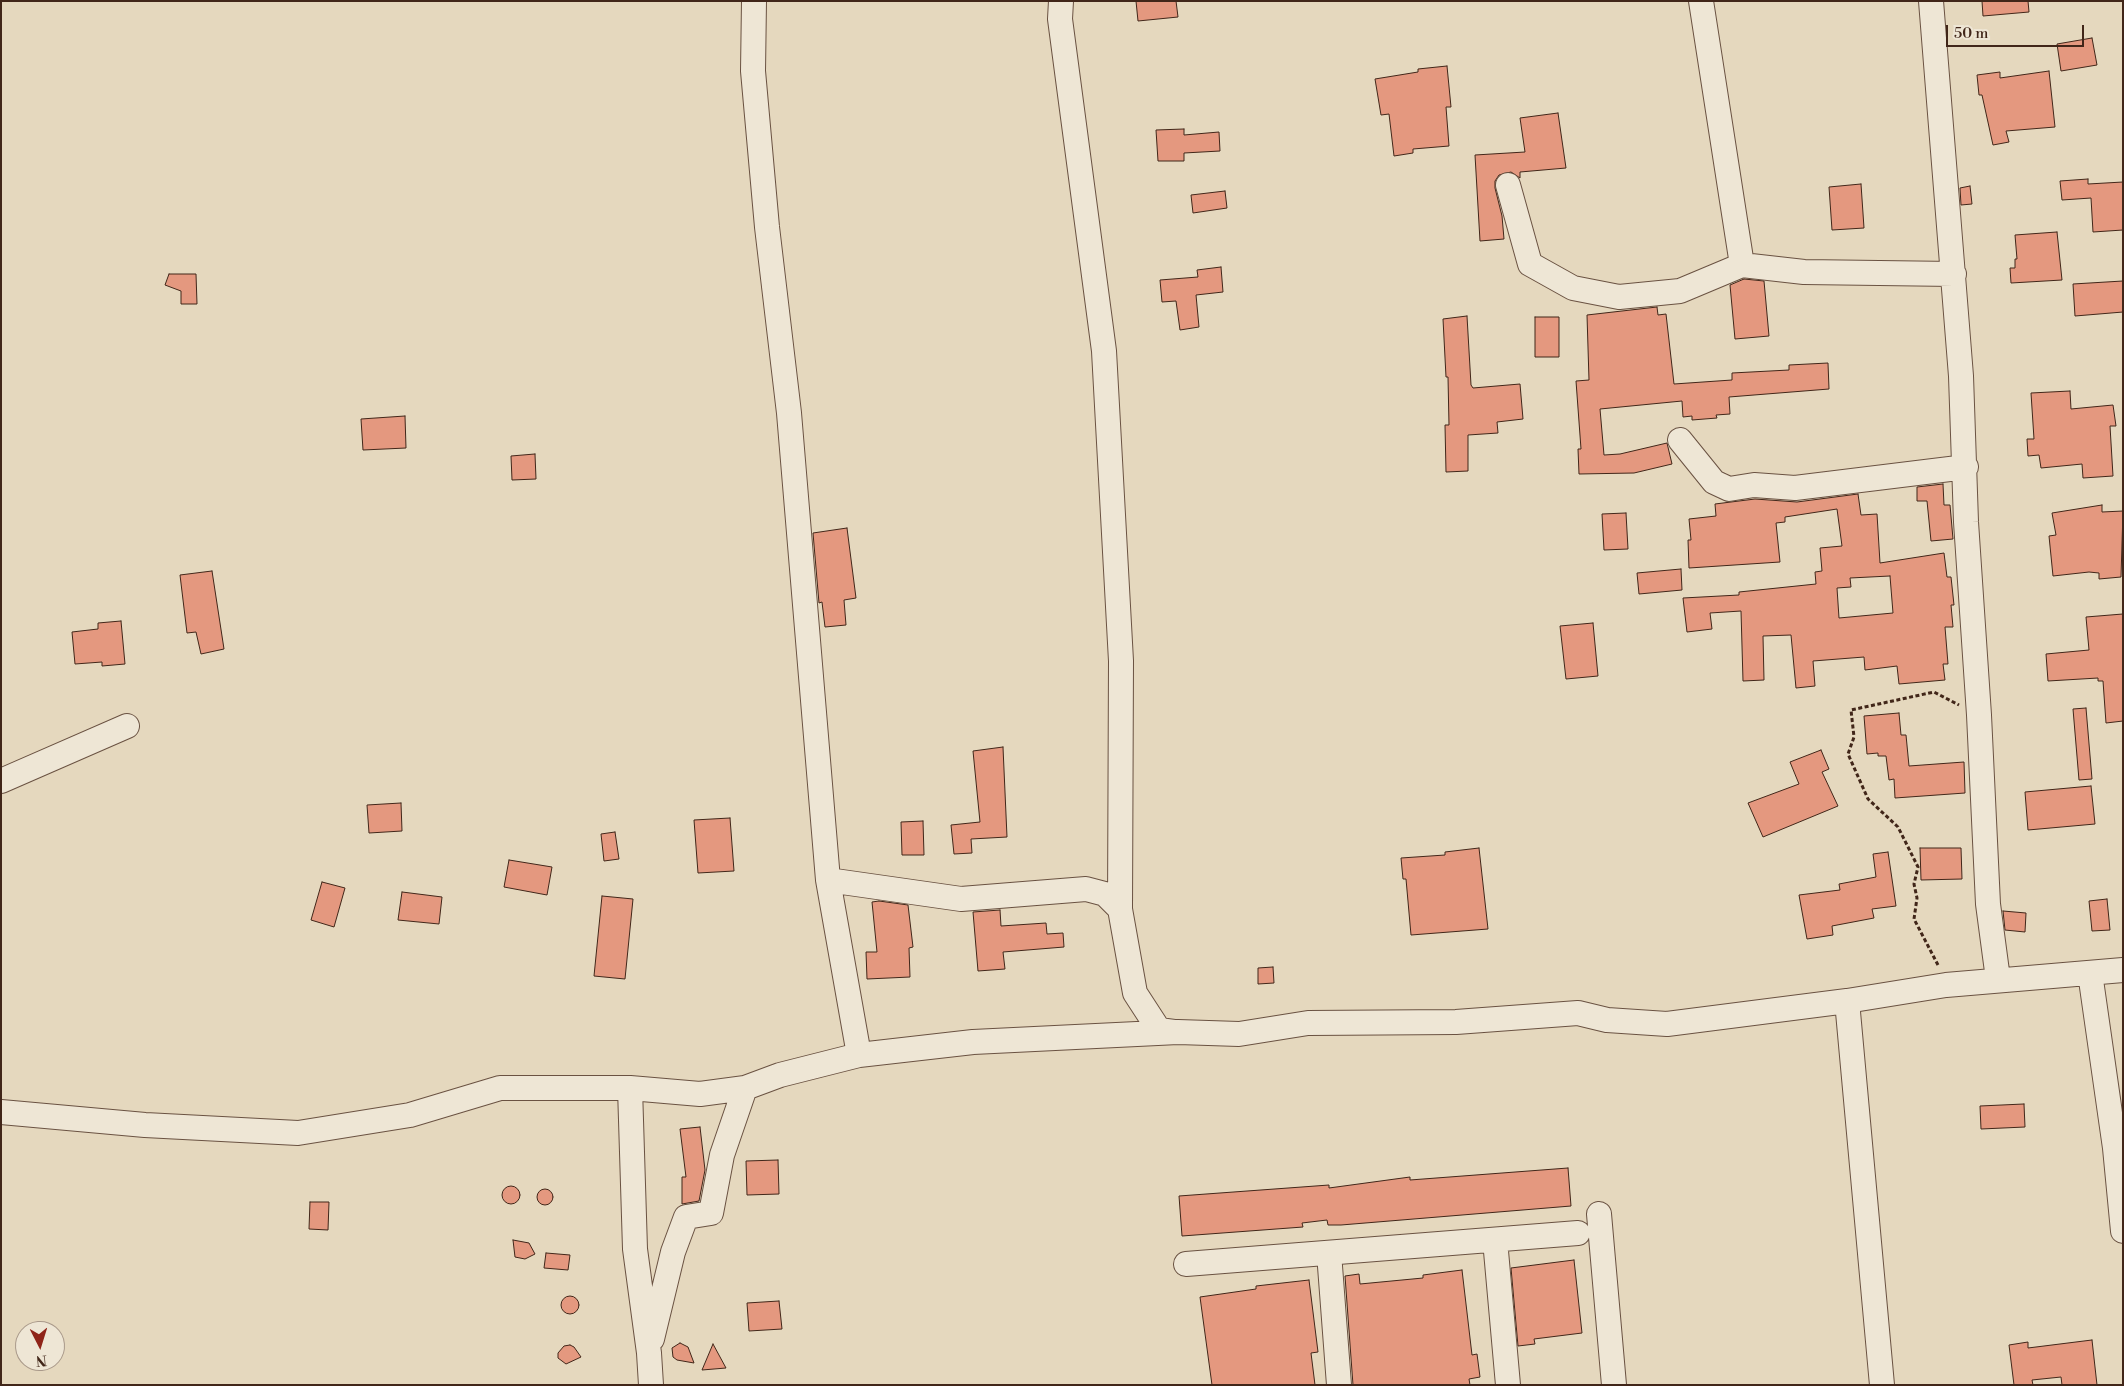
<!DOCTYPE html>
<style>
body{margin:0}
#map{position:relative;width:2124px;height:1386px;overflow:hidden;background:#e5d8be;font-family:"Libre Bodoni",serif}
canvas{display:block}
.frame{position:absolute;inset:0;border:2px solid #412619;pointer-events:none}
.north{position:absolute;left:15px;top:1321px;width:50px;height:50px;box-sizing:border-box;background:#eee6d5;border:1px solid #a9998a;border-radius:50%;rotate:175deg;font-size:14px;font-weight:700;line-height:20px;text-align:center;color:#412619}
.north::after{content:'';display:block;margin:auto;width:18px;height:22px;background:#8f2418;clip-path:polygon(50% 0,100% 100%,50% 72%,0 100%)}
.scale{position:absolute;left:1946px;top:25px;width:138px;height:22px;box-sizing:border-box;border:2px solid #412619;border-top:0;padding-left:6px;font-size:15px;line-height:18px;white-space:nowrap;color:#412619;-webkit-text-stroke:4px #eee6d5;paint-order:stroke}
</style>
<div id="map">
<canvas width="2124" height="1386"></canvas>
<div class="frame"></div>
<div class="north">N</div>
<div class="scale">50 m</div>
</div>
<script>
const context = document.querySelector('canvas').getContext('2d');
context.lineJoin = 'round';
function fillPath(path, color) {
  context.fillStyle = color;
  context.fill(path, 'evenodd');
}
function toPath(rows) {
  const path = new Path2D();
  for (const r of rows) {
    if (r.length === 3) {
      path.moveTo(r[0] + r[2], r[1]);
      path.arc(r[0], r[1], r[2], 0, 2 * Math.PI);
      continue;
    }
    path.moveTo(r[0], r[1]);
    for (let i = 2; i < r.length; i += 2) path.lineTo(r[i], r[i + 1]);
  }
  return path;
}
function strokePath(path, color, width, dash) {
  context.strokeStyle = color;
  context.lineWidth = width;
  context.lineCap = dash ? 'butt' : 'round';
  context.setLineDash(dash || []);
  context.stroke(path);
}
const building = toPath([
 [1136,1,1176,1,1178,17,1138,21,1136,1],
 [1982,1,2028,1,2029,12,1983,16,1982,1],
 [2092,38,2097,65,2061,71,2057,44,2092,38],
 [1447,66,1451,107,1446,107,1449,146,1413,149,1413,153,1394,156,1389,114,1381,115,1375,79,1418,72,1418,69,1447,66],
 [2049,71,2055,127,2006,131,2009,142,1993,145,1982,95,1979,95,1977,75,2000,72,2000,78,2049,71],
 [1558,113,1566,168,1520,172,1520,178,1511,172,1499,175,1495,181,1495,188,1502,216,1504,239,1480,241,1475,155,1525,152,1520,118,1558,113],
 [1184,129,1184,135,1219,132,1220,151,1184,153,1184,161,1158,161,1156,130,1184,129],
 [2088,179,2088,184,2123,182,2123,230,2093,232,2091,198,2062,200,2060,181,2088,179],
 [1861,184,1864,228,1832,230,1829,187,1861,184],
 [1970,186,1972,204,1961,205,1960,188,1970,186],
 [1225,191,1227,208,1193,213,1191,195,1225,191],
 [2057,232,2062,280,2011,283,2010,268,2015,268,2015,259,2017,259,2015,235,2057,232],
 [1221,267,1223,292,1196,295,1199,327,1180,330,1176,301,1162,302,1160,280,1198,277,1197,270,1221,267],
 [169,274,196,274,197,304,181,304,181,291,165,285,169,274],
 [1744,279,1764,281,1769,336,1735,339,1730,285,1744,279],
 [2123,281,2123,312,2075,316,2073,284,2123,281],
 [1657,307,1658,315,1666,314,1674,384,1732,380,1732,373,1789,370,1789,365,1828,363,1829,389,1729,397,1730,414,1716,415,1717,418,1692,420,1692,416,1683,417,1682,401,1600,409,1604,455,1620,454,1667,443,1672,464,1634,473,1579,474,1578,449,1581,449,1576,381,1589,380,1587,315,1657,307],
 [1467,316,1471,385,1473,388,1520,384,1523,419,1497,422,1498,433,1468,435,1468,471,1446,472,1445,425,1449,425,1448,377,1446,377,1443,319,1467,316],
 [1535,317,1559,317,1559,357,1535,357,1535,317],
 [2070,391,2071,409,2113,405,2116,426,2110,426,2113,476,2083,478,2082,464,2041,468,2039,455,2028,456,2027,439,2034,439,2031,393,2070,391],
 [405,416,406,448,363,450,361,419,405,416],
 [535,454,536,479,512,480,511,456,535,454],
 [1943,484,1944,505,1950,505,1953,539,1931,541,1927,501,1917,501,1917,487,1943,484],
 [1858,494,1861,515,1877,514,1880,563,1944,553,1947,577,1951,577,1954,605,1951,605,1953,627,1945,627,1948,664,1943,664,1945,680,1899,684,1897,666,1865,670,1864,657,1813,661,1815,686,1796,688,1791,635,1763,636,1764,680,1743,681,1741,611,1710,613,1712,629,1687,632,1683,598,1739,595,1739,592,1816,584,1815,572,1822,571,1820,548,1842,546,1837,509,1785,517,1785,522,1776,523,1780,562,1689,568,1688,540,1691,540,1689,519,1716,516,1715,504,1755,499,1797,502,1858,494],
 [1890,576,1893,613,1839,618,1837,588,1851,587,1850,578,1890,576],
 [2102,505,2102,512,2123,511,2121,577,2099,579,2099,573,2089,572,2053,576,2049,536,2056,535,2052,513,2102,505],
 [1626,513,1628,549,1604,550,1602,514,1626,513],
 [847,528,856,598,844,600,846,625,825,627,822,602,819,603,813,533,847,528],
 [1681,569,1682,590,1639,594,1637,573,1681,569],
 [212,571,224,649,201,654,196,632,187,633,180,575,212,571],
 [2123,614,2123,721,2106,723,2103,681,2098,681,2098,678,2048,681,2046,654,2089,650,2086,617,2123,614],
 [121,621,125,664,102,666,102,662,75,664,72,632,98,629,98,623,121,621],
 [1593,623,1598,676,1566,679,1560,626,1593,623],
 [2086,708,2092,779,2079,780,2073,709,2086,708],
 [1899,713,1901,735,1906,735,1909,766,1964,762,1965,793,1895,798,1894,779,1889,780,1886,756,1878,756,1878,753,1867,754,1864,716,1899,713],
 [1003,747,1007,837,971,839,972,853,954,854,951,825,980,822,973,751,1003,747],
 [1821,750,1829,769,1822,772,1838,806,1763,837,1748,803,1799,784,1790,762,1821,750],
 [2091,786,2095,824,2028,830,2025,792,2091,786],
 [401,803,402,831,369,833,367,805,401,803],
 [730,818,734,871,698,873,694,820,730,818],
 [923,821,924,855,902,855,901,822,923,821],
 [615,832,619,859,604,861,601,834,615,832],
 [1479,848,1488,929,1411,935,1406,879,1403,879,1401,858,1445,855,1445,852,1479,848],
 [1920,848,1961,848,1962,879,1921,880,1920,848],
 [1888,852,1896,906,1872,909,1874,918,1832,926,1833,935,1807,939,1799,895,1840,890,1839,884,1876,877,1873,854,1888,852],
 [509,860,552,867,547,895,504,887,509,860],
 [322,882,345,888,334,927,311,920,322,882],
 [402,892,442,897,439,924,398,920,402,892],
 [602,896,633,899,625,979,594,976,602,896],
 [2107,899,2110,930,2092,931,2089,901,2107,899],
 [879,901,908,905,913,947,909,948,910,977,867,979,866,952,877,952,872,902,879,901],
 [1000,910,1001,926,1046,923,1047,934,1063,933,1064,947,1003,952,1005,969,978,971,973,912,1000,910],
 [2003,911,2026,913,2025,932,2005,930,2003,911],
 [1273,967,1274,983,1258,984,1258,968,1273,967],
 [2024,1104,2025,1127,1981,1129,1980,1106,2024,1104],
 [700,1127,705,1170,699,1201,682,1204,682,1177,686,1177,680,1129,700,1127],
 [778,1160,779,1194,747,1195,746,1161,778,1160],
 [1568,1168,1571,1206,1341,1225,1328,1225,1327,1220,1302,1223,1303,1227,1182,1236,1179,1196,1329,1185,1329,1188,1410,1177,1410,1180,1568,1168],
 [511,1195,9],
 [545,1197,8],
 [310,1202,329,1202,328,1230,309,1229,310,1202],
 [513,1240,529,1243,535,1254,525,1259,515,1257,513,1240],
 [546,1253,570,1255,568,1270,544,1268,546,1253],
 [1574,1260,1582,1333,1534,1339,1535,1344,1518,1346,1511,1268,1574,1260],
 [1462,1270,1472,1355,1477,1354,1480,1377,1469,1379,1470,1385,1353,1385,1345,1276,1359,1274,1360,1284,1423,1278,1423,1275,1462,1270],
 [1309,1280,1318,1352,1311,1353,1315,1385,1212,1385,1200,1297,1256,1289,1256,1286,1309,1280],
 [570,1305,9],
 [779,1301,782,1329,749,1331,747,1303,779,1301],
 [2092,1340,2097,1385,2062,1385,2061,1377,2032,1380,2033,1385,2014,1385,2009,1345,2028,1342,2028,1348,2092,1340],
 [680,1343,688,1347,694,1363,677,1360,673,1357,672,1348,680,1343],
 [713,1344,726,1368,702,1370,713,1344],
 [570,1345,574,1347,581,1357,566,1364,558,1358,558,1353,564,1346,570,1345]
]);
fillPath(building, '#e4987f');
strokePath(building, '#412619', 1);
const minor = toPath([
 [754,1,753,71,767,227,789,413,828,880,859,1055],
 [1061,1,1060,19,1104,351,1121,661,1120,909,1135,993,1159,1030,1174,1032],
 [1701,1,1742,265],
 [1931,1,1961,376,1966,522,1979,715,1988,904,1998,979],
 [1508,185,1530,264,1573,288,1619,297,1680,291,1742,265,1804,272,1954,274],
 [1680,440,1714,482,1729,489,1754,485,1795,488,1966,467],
 [1,781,127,726],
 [828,880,961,899,1086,889,1105,894,1120,909],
 [2090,973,2115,1148,2123,1231],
 [1847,1001,1882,1385],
 [630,1088,635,1249,649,1353,651,1385],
 [1,1112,145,1125,298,1133,410,1115,500,1088,630,1088,700,1094,745,1088,780,1075,859,1055,973,1042,1178,1032,1239,1034,1308,1023,1456,1022,1578,1013,1607,1020,1667,1024,1847,1001,1946,985,2123,970],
 [1599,1214,1614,1385],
 [1495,1240,1508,1385],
 [1329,1253,1339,1385],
 [1186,1264,1578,1233],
 [652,1339,673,1252,686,1217,711,1213,722,1155,745,1088]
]);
strokePath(minor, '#6a5242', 26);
strokePath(toPath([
 [1938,965,1914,919,1917,898,1914,884,1918,867,1898,827,1868,799,1848,754,1854,737,1851,710,1934,692,1959,705]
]), '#412619', 3, [4, 2.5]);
strokePath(minor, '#eee6d5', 24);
</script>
